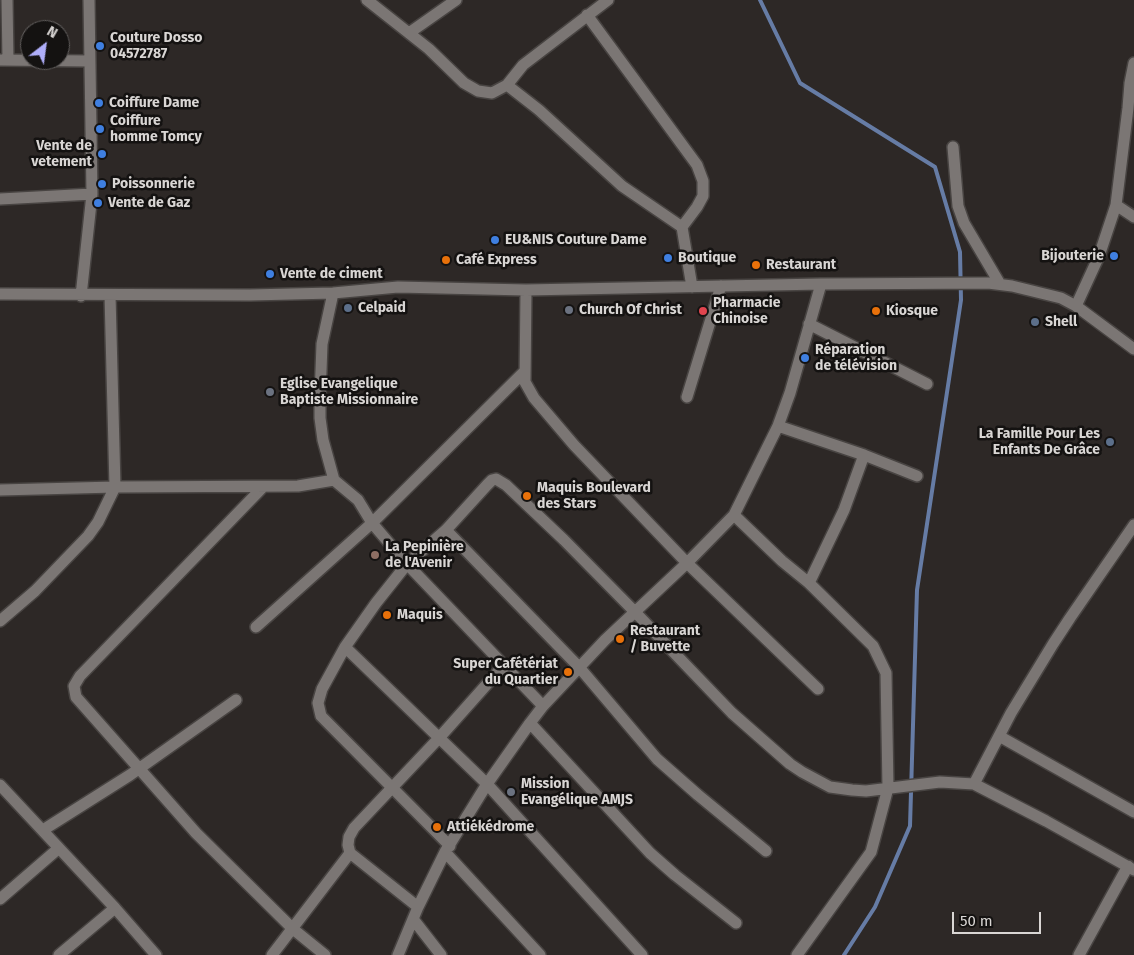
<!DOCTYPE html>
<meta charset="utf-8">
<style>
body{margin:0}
#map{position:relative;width:1134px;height:955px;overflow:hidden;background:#2d2826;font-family:"Fira Sans",sans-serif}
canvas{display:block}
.north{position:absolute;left:20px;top:20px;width:50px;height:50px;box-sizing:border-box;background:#141211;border:1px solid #63605f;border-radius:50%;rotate:30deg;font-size:14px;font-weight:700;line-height:20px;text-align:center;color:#d9d6d4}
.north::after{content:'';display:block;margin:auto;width:18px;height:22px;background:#afaefa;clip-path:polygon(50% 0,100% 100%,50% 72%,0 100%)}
.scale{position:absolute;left:952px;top:912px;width:89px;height:22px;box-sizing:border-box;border:2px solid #d9d6d4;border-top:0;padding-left:6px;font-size:15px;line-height:18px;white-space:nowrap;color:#d9d6d4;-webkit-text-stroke:4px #141211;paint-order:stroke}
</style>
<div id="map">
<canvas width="1134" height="955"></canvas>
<div class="north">N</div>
<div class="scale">50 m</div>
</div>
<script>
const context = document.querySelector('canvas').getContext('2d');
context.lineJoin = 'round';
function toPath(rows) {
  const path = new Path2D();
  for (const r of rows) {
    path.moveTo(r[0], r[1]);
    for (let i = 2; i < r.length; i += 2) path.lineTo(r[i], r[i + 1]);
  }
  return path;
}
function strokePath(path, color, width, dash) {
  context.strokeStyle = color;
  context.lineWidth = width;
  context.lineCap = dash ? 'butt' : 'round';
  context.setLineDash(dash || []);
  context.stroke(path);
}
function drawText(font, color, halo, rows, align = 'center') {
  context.font = font + ' "Fira Sans",sans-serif';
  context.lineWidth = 5;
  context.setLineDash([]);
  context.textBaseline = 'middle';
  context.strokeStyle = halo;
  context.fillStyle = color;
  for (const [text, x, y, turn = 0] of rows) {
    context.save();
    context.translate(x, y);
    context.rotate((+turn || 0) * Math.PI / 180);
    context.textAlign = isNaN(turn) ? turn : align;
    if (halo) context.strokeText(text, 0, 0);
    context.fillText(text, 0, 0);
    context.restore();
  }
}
strokePath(toPath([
 [760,0,800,83,935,167,960,252,961,300,917,590,910,826,875,907,844,955]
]), '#667ca5', 4);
const minor = toPath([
 [7,0,8,60],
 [89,0,92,194],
 [367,0,429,49,464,83,478,91,492,93,507,85,523,65,608,0],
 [587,15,697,165,703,181,703,196,697,207,682,227],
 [409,33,456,0],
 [0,60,89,61],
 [507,85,539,110,622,186,682,227,692,287],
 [953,147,958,206,964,223,1000,284],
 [0,199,92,194,81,296],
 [1116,205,1134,217],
 [526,290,525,382,534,398,574,445,687,563,818,689],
 [333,293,322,344,320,397,320,418,323,440,334,480,358,500,372,523,407,564,543,706],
 [0,294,250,295,333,293,398,287,526,290,821,284,988,283,1012,286,1061,298,1076,306,1134,349],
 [110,295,115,487,298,486,334,480],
 [1076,306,1099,256,1116,205,1128,108,1130,83,1134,63],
 [809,324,927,384],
 [687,397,721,286],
 [778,426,864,455,917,476],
 [263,487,80,676,74,686,76,697,196,833,293,929,325,955],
 [0,490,115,487,98,522,88,536,35,591,0,621],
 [734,515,782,561,809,583,873,646,886,673,888,788,871,852,797,955],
 [446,530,579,667,657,759,698,795,766,851],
 [809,583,844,510,864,455],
 [256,627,372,523,525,371],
 [345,647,487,784,642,955],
 [530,723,650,853,675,875,736,923],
 [999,736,1134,812],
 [974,784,1011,713,1053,644,1070,618,1134,525],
 [0,785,115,908,156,955],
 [43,830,130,775,236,700],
 [450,846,321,716,318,703,322,689,345,647,376,603,407,564,446,530,487,485,492,480,496,479,506,485,564,540,635,612,732,713,790,764,802,772,830,787,852,790,866,791,940,782,974,784,1046,821,1134,870],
 [445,852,540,955],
 [0,899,59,848],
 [418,907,350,853,348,845,349,837,354,828,439,738,504,665],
 [413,919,441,955],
 [59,955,115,908],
 [272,955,350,853],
 [398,955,418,907,445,852,487,784,530,723,543,706,605,640,687,563,734,515,778,426,790,393,821,284],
 [1079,955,1128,866]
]);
strokePath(minor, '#484442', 14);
strokePath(minor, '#7b7674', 11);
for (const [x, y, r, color] of [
 [100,46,5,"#3f7fe0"],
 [99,103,5,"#3f7fe0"],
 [100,129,5,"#3f7fe0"],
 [102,154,5,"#3f7fe0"],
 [102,184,5,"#3f7fe0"],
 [98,203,5,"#3f7fe0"],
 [495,240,5,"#3f7fe0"],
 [1114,256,5,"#3f7fe0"],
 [668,258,5,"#3f7fe0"],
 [446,260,5,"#e8710a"],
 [756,265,5,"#e8710a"],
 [270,274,5,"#3f7fe0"],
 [348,308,5,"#5c6f8a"],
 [569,310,5,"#6b7280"],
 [703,311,5,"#e0444e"],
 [876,311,5,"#e8710a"],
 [1035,322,5,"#5c6f8a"],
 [805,358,5,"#3f7fe0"],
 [270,392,5,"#6b7280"],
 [1110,442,5,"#5c6f8a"],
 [527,496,5,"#e8710a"],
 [375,555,5,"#8d6e63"],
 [387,615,5,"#e8710a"],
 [620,639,5,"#e8710a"],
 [568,672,5,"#e8710a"],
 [511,792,5,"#6b7280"],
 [437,827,5,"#e8710a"]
]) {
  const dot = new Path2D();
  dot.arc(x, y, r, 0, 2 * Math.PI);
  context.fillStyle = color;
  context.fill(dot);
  strokePath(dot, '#141211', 2);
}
drawText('bold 14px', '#d9d6d4', '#141211', [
 ["Couture Dosso",110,38],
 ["04572787",110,54],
 ["Coiffure Dame",109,103],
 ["Coiffure",110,121],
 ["homme Tomcy",110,137],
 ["Vente de",92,146,"right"],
 ["vetement",92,162,"right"],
 ["Poissonnerie",112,184],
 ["Vente de Gaz",108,203],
 ["EU&NIS Couture Dame",505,240],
 ["Bijouterie",1104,256,"right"],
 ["Boutique",678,258],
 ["Café Express",456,260],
 ["Restaurant",766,265],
 ["Vente de ciment",280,274],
 ["Pharmacie",713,303],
 ["Chinoise",713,319],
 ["Celpaid",358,308],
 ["Church Of Christ",579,310],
 ["Kiosque",886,311],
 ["Shell",1045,322],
 ["Réparation",815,350],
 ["de télévision",815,366],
 ["Eglise Evangelique",280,384],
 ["Baptiste Missionnaire",280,400],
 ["La Famille Pour Les",1100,434,"right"],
 ["Enfants De Grâce",1100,450,"right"],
 ["Maquis Boulevard",537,488],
 ["des Stars",537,504],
 ["La Pepinière",385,547],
 ["de l'Avenir",385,563],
 ["Maquis",397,615],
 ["Restaurant",630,631],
 ["/ Buvette",630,647],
 ["Super Cafétériat",558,664,"right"],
 ["du Quartier",558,680,"right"],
 ["Mission",521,784],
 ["Evangélique AMJS",521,800],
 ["Attiékédrome",447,827]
], 'left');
</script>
